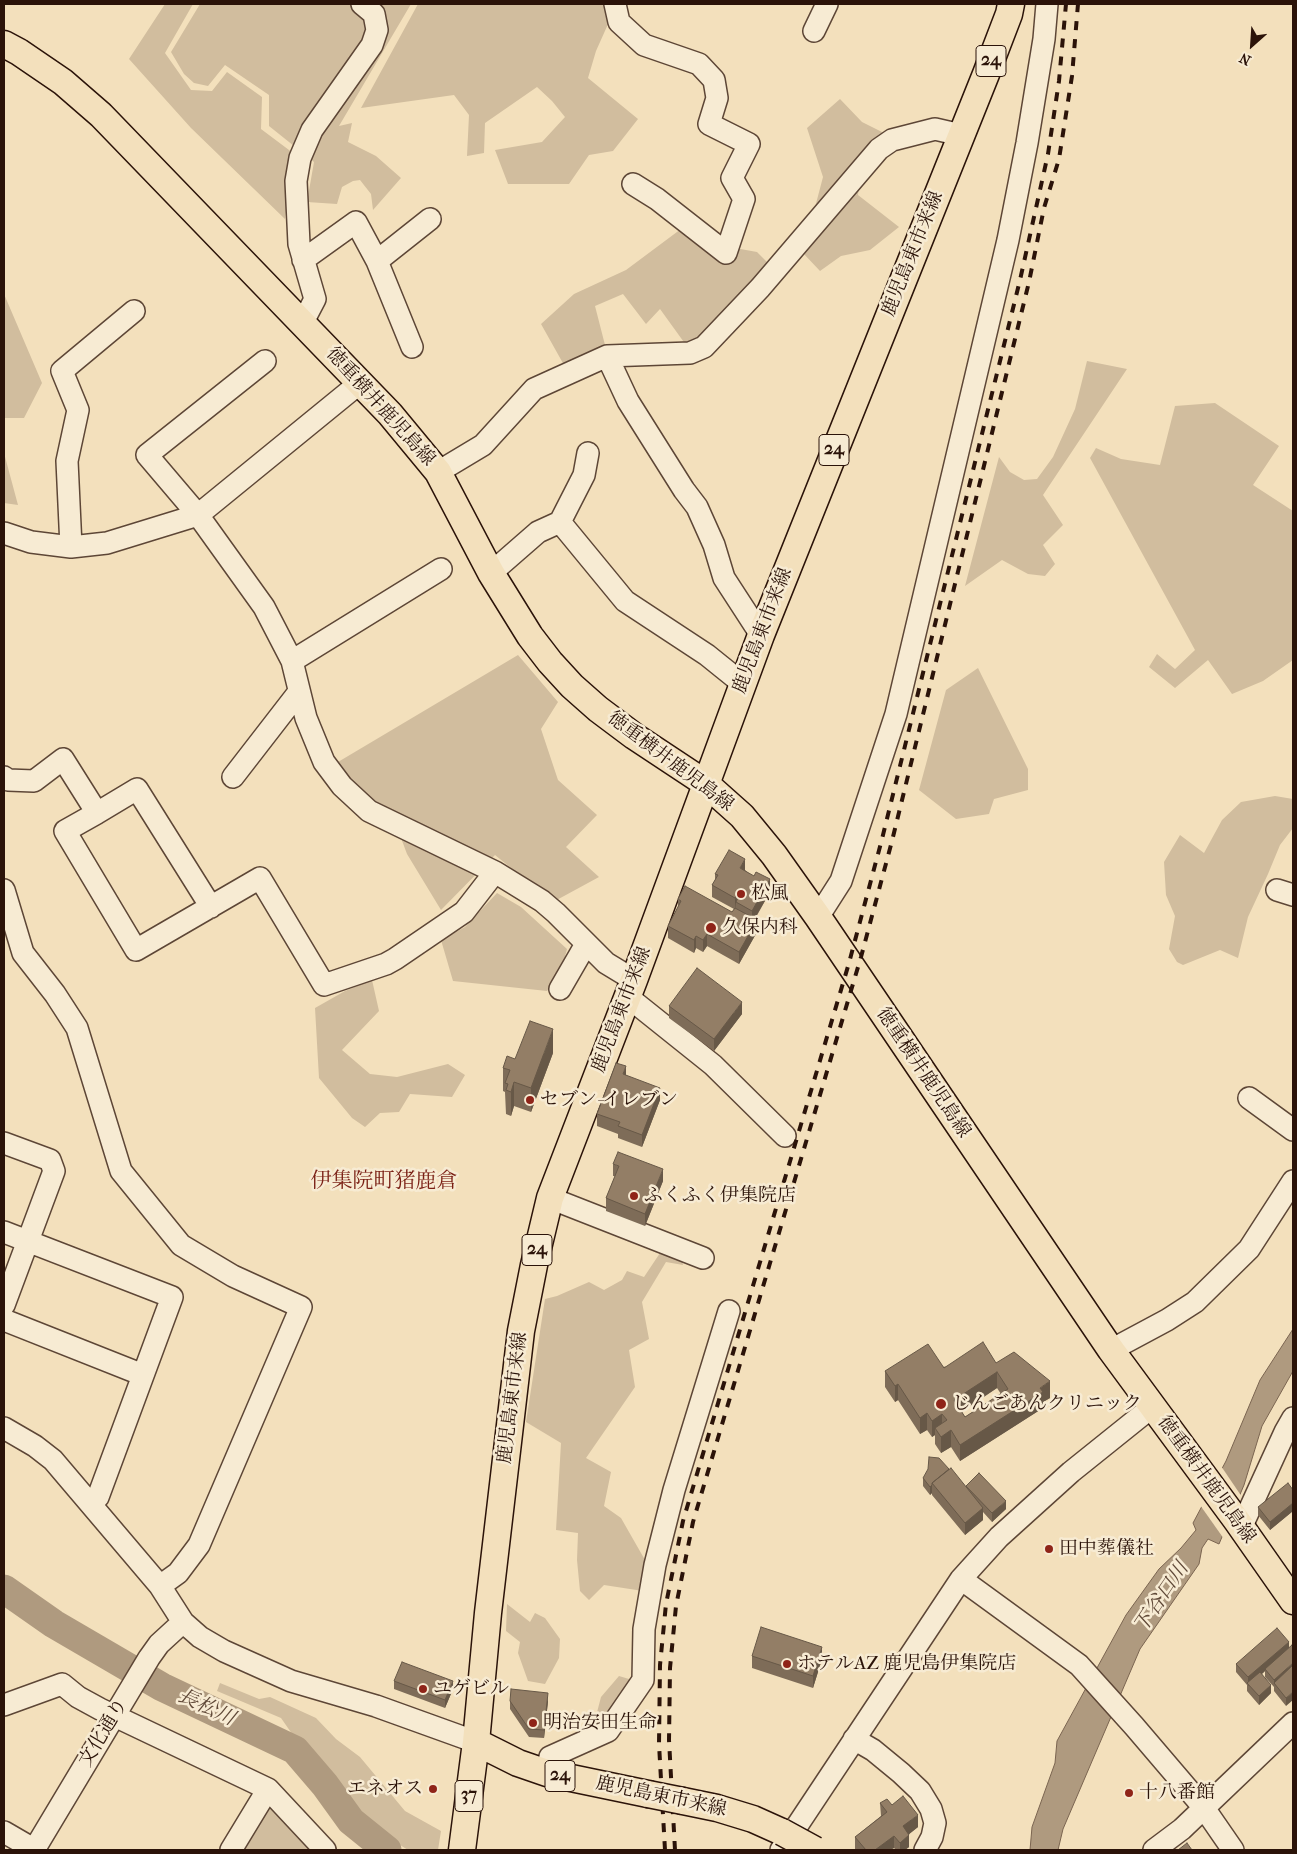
<!DOCTYPE html>
<meta charset="utf-8">
<style>
body{margin:0}
#map{position:relative;width:1297px;height:1854px;overflow:hidden;background:#f3e0bc;font-family:"IM FELL French Canon",serif}
canvas{display:block}
.frame{position:absolute;inset:0;border:5px solid #2b1309;pointer-events:none}
.north{position:absolute;left:1227px;top:20px;width:50px;height:50px;-webkit-text-stroke:4px #f7ebd3;paint-order:stroke;rotate:206deg;font-size:14px;font-weight:700;line-height:20px;text-align:center;color:#2b1309}
.north::after{content:'';display:block;margin:auto;width:18px;height:22px;background:#2b1309;clip-path:polygon(50% 0,100% 100%,50% 72%,0 100%)}
</style>
<div id="map">
<canvas width="1297" height="1854"></canvas>
<div class="frame"></div>
<div class="north">N</div>
</div>
<script>
const context = document.querySelector('canvas').getContext('2d');
context.lineJoin = 'round';
function fillPath(path, color) {
  context.fillStyle = color;
  context.fill(path, 'evenodd');
}
function toPath(rows) {
  const path = new Path2D();
  for (const r of rows) {
    path.moveTo(r[0], r[1]);
    for (let i = 2; i < r.length; i += 2) path.lineTo(r[i], r[i + 1]);
  }
  return path;
}
function strokePath(path, color, width, dash) {
  context.strokeStyle = color;
  context.lineWidth = width;
  context.lineCap = dash ? 'butt' : 'round';
  context.setLineDash(dash || []);
  context.stroke(path);
}
function drawText(font, color, halo, rows, align = 'center') {
  context.font = font + ' "IM FELL French Canon","Noto Serif JP",serif';
  context.lineWidth = 5;
  context.setLineDash([]);
  context.textBaseline = 'middle';
  context.strokeStyle = halo;
  context.fillStyle = color;
  for (const [text, x, y, turn = 0] of rows) {
    context.save();
    context.translate(x, y);
    context.rotate((+turn || 0) * Math.PI / 180);
    context.textAlign = isNaN(turn) ? turn : align;
    if (halo) context.strokeText(text, 0, 0);
    context.fillText(text, 0, 0);
    context.restore();
  }
}
fillPath(toPath([
 [165,4,193,4,165,53,191,90,212,91,227,72,262,97,261,129,293,153,285,219,191,128,129,59],
 [200,4,411,4,339,126,352,123,348,142,376,156,401,178,373,210,371,194,360,180,353,181,342,187,337,204,307,202,314,162,269,126,269,95,225,65,208,86,194,83,184,74,171,52],
 [418,4,617,4,596,51,588,78,638,119,613,151,589,155,569,184,508,184,495,150,542,142,565,117,552,101,537,87,485,123,484,153,467,156,469,115,454,95,361,108],
 [840,99,862,122,886,134,863,152,858,195,899,227,870,250,841,256,820,271,803,253,823,177,807,128],
 [681,229,735,248,757,252,771,266,703,340,686,345,660,309,646,324,623,294,595,306,605,345,564,365,541,324,574,294,626,270],
 [4,294,42,383,24,418,4,418],
 [1087,361,1127,369,1043,495,1063,525,1043,545,1055,564,1045,576,1028,574,1002,560,965,586,999,457,1010,472,1024,480,1037,479,1053,457,1075,409],
 [1215,403,1279,446,1253,485,1293,511,1293,660,1263,681,1232,694,1208,660,1175,688,1149,667,1157,654,1175,669,1195,650,1090,458,1096,448,1121,459,1160,465,1175,406],
 [4,453,18,505,4,503],
 [518,655,558,702,541,729,558,780,597,815,566,847,599,877,553,902,495,855,441,910,407,854,401,838,347,783,338,762],
 [978,668,1028,769,1028,790,994,799,989,814,956,819,919,790,946,690],
 [1275,796,1293,799,1293,828,1280,845,1268,874,1248,917,1238,958,1220,950,1183,965,1177,962,1169,949,1175,916,1166,895,1164,862,1180,835,1204,853,1222,820,1241,802],
 [497,893,521,907,567,949,562,969,547,991,453,981,441,940,465,927],
 [372,980,379,1011,342,1050,370,1074,397,1077,448,1064,465,1075,452,1097,410,1094,399,1112,380,1113,365,1127,352,1118,319,1078,315,1008,345,991],
 [662,1250,681,1255,683,1265,666,1262,642,1302,649,1339,629,1350,635,1387,586,1458,611,1472,604,1506,621,1518,645,1560,643,1591,604,1585,589,1600,580,1591,577,1560,578,1533,556,1530,561,1443,526,1422,545,1299,557,1296,589,1282,604,1290,622,1280,627,1271,644,1277],
 [507,1604,530,1622,535,1613,545,1618,560,1639,559,1658,545,1684,528,1681,518,1653,520,1642,506,1631],
 [619,1676,629,1679,632,1687,606,1726,595,1720,601,1697],
 [220,1683,259,1699,270,1697,316,1718,336,1739,360,1757,405,1811,441,1831,438,1850,408,1850,389,1838,351,1803,297,1741,281,1718,217,1691],
 [267,1805,274,1806,315,1850,240,1850]
]), '#d1bd9e');
const water = toPath([
 [1293,1329,1293,1371,1262,1426,1244,1485,1219,1544,1208,1539,1202,1548,1199,1564,1140,1649,1063,1829,1058,1850,1030,1850,1032,1827,1055,1763,1057,1741,1126,1615,1159,1569,1181,1548,1196,1530,1193,1523,1226,1461,1260,1380,1293,1329]
]);
fillPath(water, '#af9a7f');
strokePath(water, '#7a6450', 1);
fillPath(toPath([
 [1221,1466,1242,1497,1224,1539,1200,1505]
]), '#f3e0bc');
strokePath(toPath([
 [4,1589,54,1624,162,1687,295,1750,325,1785,351,1821,387,1850]
]), '#af9a7f', 29);
const minor = toPath([
 [615,4,619,22,644,45,699,64,714,80,717,98,709,124,749,144,732,178,744,199,726,253,657,199,633,184],
 [814,31,827,4],
 [303,260,356,222,377,261,412,347],
 [377,261,430,219],
 [303,322,315,299,299,244,296,181,300,158,312,130,372,45,377,30,374,14,362,4],
 [607,356,628,401,684,490,697,507,714,545,724,578,761,635],
 [265,361,147,455,198,515,264,607,292,661,306,718,324,762,342,786,369,811,495,872,542,901,556,913,606,963,634,980],
 [438,472,483,445,534,389,607,356,690,353,704,347,760,288,879,149,892,140,935,129,961,135],
 [560,522,584,475,588,453],
 [4,533,31,542,71,547,107,543,198,515,361,382],
 [71,547,67,461,78,410,62,371,134,311],
 [491,573,538,532,560,522,625,601,707,655,743,684],
 [292,661,441,569],
 [4,777,8,780,34,781,63,759,97,813,137,789,211,907],
 [233,777,298,693],
 [97,813,65,831,136,950,260,878,324,985,386,964,395,959,464,912,495,872],
 [4,890,23,953,55,994,77,1028,121,1171,181,1245,233,1276,301,1307,199,1545,178,1573,160,1586],
 [1277,890,1293,895],
 [818,917,841,881,896,714,1008,240,1027,143,1044,39,1047,4],
 [560,989,586,944],
 [628,997,713,1065,785,1136],
 [1249,1098,1293,1130],
 [4,1143,50,1160,54,1171,4,1305],
 [550,1198,703,1258],
 [4,1232,172,1297,98,1497,92,1504],
 [4,1320,143,1375],
 [1111,1350,1167,1320,1195,1302,1249,1249,1293,1181],
 [4,1428,35,1446,53,1460,160,1586,183,1622,200,1637,224,1651,291,1681,376,1706,476,1742],
 [1241,1528,1285,1432,1293,1418],
 [961,1579,1079,1665,1134,1726,1204,1808,1233,1850],
 [4,1705,62,1684,78,1697,100,1709,268,1789,325,1850],
 [854,1739,873,1750,901,1773,920,1791,931,1809,935,1823,932,1837,925,1850],
 [547,1773,550,1757,608,1731,643,1680,644,1629,655,1565,674,1490,729,1311],
 [4,1832,35,1850],
 [34,1850,149,1658,159,1644,183,1622],
 [231,1850,268,1789],
 [781,1850,961,1579,999,1537,1071,1472,1152,1407],
 [1154,1850,1182,1829,1293,1723]
]);
const major = toPath([
 [4,44,19,52,63,82,101,115,390,414,438,472,491,573,530,636,550,662,572,686,598,709,634,736,705,783,742,816,774,855,818,917,1111,1350,1237,1521,1293,1601],
 [476,1742,518,1763,547,1773,648,1794],
 [683,1801,717,1808,753,1819,782,1832],
 [462,1850,476,1742,488,1613,521,1331,534,1265,550,1198,634,980,761,635,986,74,1009,14,1011,4]
]);
strokePath(minor, '#5d4636', 24);
strokePath(major, '#2b1309', 29);
strokePath(minor, '#f7ebd3', 21);
strokePath(major, '#f3e0bc', 26);
strokePath(toPath([
 [665,1850,659,1744,660,1665,666,1604,683,1521,849,963,882,839,1020,280,1048,154,1059,81,1066,4],
 [675,1850,669,1740,670,1668,676,1606,693,1522,861,957,892,841,1029,282,1044,208,1059,159,1072,76,1078,4]
]), '#2b1309', 4, [9, 9]);
const majorBridge = toPath([
 [648,1794,683,1801],
 [782,1832,815,1850]
]);
strokePath(majorBridge, '#2b1309', 29, []);
strokePath(majorBridge, '#f3e0bc', 26);
fillPath(toPath([
 [745,870,770,892,755,919,757,932,739,964,707,946,703,952,696,948,694,953,668,938,668,926,678,908,678,899,732,912,734,909,712,897,712,885,715,880,715,874],
 [669,1006,742,1014,714,1051,669,1018],
 [553,1053,531,1112,514,1106,511,1116,506,1114,505,1092,503,1091,503,1068,515,1059],
 [626,1075,660,1100,642,1147,618,1138,618,1134,597,1126,597,1114],
 [613,1164,663,1181,645,1226,606,1211,606,1198,615,1176,613,1176],
 [996,1363,1050,1398,1043,1402,1043,1408,960,1461,951,1447,941,1453,935,1444,935,1435,932,1437,927,1430,920,1434,898,1400,895,1402,885,1387,885,1371],
 [997,1388,1001,1394,965,1417,962,1412],
 [949,1469,966,1487,1006,1509,992,1522,983,1512,983,1520,965,1535,932,1495,932,1493,930,1495,923,1486,923,1478],
 [1293,1490,1293,1511,1270,1530,1258,1515,1258,1507],
 [1289,1642,1286,1706,1274,1691,1274,1687,1265,1677,1265,1671,1262,1674,1271,1693,1259,1705,1247,1691,1247,1685,1236,1672,1236,1664],
 [752,1656,822,1659,813,1688,752,1668],
 [394,1681,453,1689,445,1708,394,1689],
 [510,1701,548,1701,544,1738,529,1737,510,1709],
 [880,1803,892,1805,918,1827,909,1834,909,1847,905,1850,896,1850,894,1848,890,1850,856,1850,855,1849,855,1837,881,1816]
]), '#7e6c58');
fillPath(toPath([
 [745,859,745,872,740,868],
 [770,879,770,892,752,923,752,911],
 [739,890,739,902,736,902,735,910,735,898],
 [757,920,757,932,739,964,739,952],
 [707,934,707,946,703,952,703,940],
 [696,936,696,948,694,953,694,940],
 [742,1002,742,1014,714,1051,714,1039],
 [553,1029,553,1053,531,1112,531,1088],
 [626,1066,626,1079,623,1074],
 [514,1082,514,1106,511,1116,511,1092],
 [660,1088,660,1100,642,1147,642,1135],
 [663,1169,663,1181,645,1226,645,1214],
 [997,1372,997,1388,954,1416,954,1400],
 [1050,1381,1050,1398,1043,1402,1043,1408,960,1461,960,1445],
 [898,1384,898,1400,895,1402,895,1386],
 [927,1413,927,1430,920,1434,920,1418],
 [942,1414,942,1430,935,1428,935,1435,932,1437,932,1421],
 [951,1430,951,1447,941,1453,941,1437],
 [932,1485,932,1493,930,1495,930,1487],
 [1006,1501,1006,1509,992,1522,992,1513],
 [1293,1503,1293,1511,1270,1530,1270,1522],
 [983,1508,983,1520,965,1535,965,1523],
 [1289,1642,1289,1650,1265,1669,1265,1671,1248,1686,1248,1677],
 [822,1647,822,1659,813,1688,813,1676],
 [1293,1663,1293,1671,1274,1683,1274,1680],
 [453,1681,453,1689,445,1708,445,1700],
 [1271,1685,1271,1693,1259,1705,1259,1696],
 [1293,1692,1293,1700,1286,1706,1286,1698],
 [548,1693,548,1701,544,1738,544,1730],
 [918,1815,918,1827,903,1839,903,1826],
 [909,1835,909,1847,905,1850,900,1850,900,1843],
 [894,1836,894,1848,890,1850,875,1850]
]), '#675847');
const building = toPath([
 [729,850,745,859,740,868,754,876,756,872,770,879,752,911,736,902,741,891,739,890,735,898,712,885,718,875,715,874,729,850],
 [685,886,732,912,735,908,757,920,739,952,707,934,703,940,696,936,694,940,668,926,681,901,678,899,685,886],
 [697,968,742,1002,714,1039,669,1006,697,968],
 [530,1021,553,1029,531,1088,514,1082,511,1092,506,1090,508,1084,505,1083,510,1070,503,1068,507,1056,515,1059,530,1021],
 [616,1063,626,1066,623,1074,660,1088,642,1135,618,1126,620,1122,597,1114,616,1063],
 [618,1152,663,1169,645,1214,606,1198,619,1166,613,1164,618,1152],
 [983,1342,996,1363,1014,1352,1050,1381,1040,1388,1043,1392,960,1445,951,1430,941,1437,935,1428,947,1420,942,1414,932,1421,927,1413,920,1418,898,1384,895,1386,885,1371,928,1344,944,1368,983,1342],
 [997,1372,1008,1389,965,1417,954,1400,997,1372],
 [929,1457,939,1458,949,1469,932,1483,932,1485,930,1487,923,1478,928,1469,929,1457],
 [951,1468,983,1508,965,1523,932,1483,951,1468],
 [979,1473,1006,1501,992,1513,966,1486,979,1473],
 [1288,1483,1293,1490,1293,1503,1270,1522,1258,1507,1288,1483],
 [761,1627,822,1647,813,1676,752,1656,761,1627],
 [1277,1628,1289,1642,1248,1677,1236,1664,1277,1628],
 [1292,1645,1293,1647,1293,1663,1274,1680,1265,1669,1292,1645],
 [402,1662,453,1681,445,1700,394,1681,402,1662],
 [1293,1665,1293,1692,1286,1698,1274,1683,1293,1665],
 [1260,1672,1271,1685,1259,1696,1247,1683,1260,1672],
 [511,1689,548,1693,544,1730,529,1729,510,1701,511,1689],
 [903,1796,918,1815,903,1826,909,1835,900,1843,894,1836,875,1850,866,1850,855,1837,887,1812,880,1803,887,1799,892,1805,903,1796],
 [1187,1843,1192,1850,1178,1850,1187,1843]
]);
fillPath(building, '#937e66');
strokePath(building, '#675847', 1);
for (const [x, y, r, color] of [
 [741,894,5,"#8f2418"],
 [711,928,6,"#8f2418"],
 [530,1100,5,"#8f2418"],
 [634,1196,5,"#8f2418"],
 [941,1404,6,"#8f2418"],
 [1049,1549,5,"#8f2418"],
 [787,1664,5,"#8f2418"],
 [423,1689,5,"#8f2418"],
 [533,1723,5,"#8f2418"],
 [433,1789,5,"#8f2418"],
 [1129,1793,5,"#8f2418"]
]) {
  const dot = new Path2D();
  dot.arc(x, y, r, 0, 2 * Math.PI);
  context.fillStyle = color;
  context.fill(dot);
  strokePath(dot, '#f7ebd3', 2);
}
for (const [x, y, w] of [
 [991,61,30],
 [834,450,30],
 [537,1250,30],
 [560,1776,30],
 [469,1796,28]
]) {
  const box = new Path2D();
  box.roundRect(x - w / 2, y - 15.5, w, 31, 4);
  context.fillStyle = '#f7ebd3';
  context.fill(box);
  strokePath(box, '#2b1309', 1);
}
drawText('bold 18px', '#2b1309', null, [
 ["24",991,61],
 ["24",834,450],
 ["24",537,1250],
 ["24",560,1776],
 ["37",469,1796]
]);
drawText('19px', '#2b1309', '#f7ebd3', [
 ["鹿児島東市来線",913,254,-68],
 ["徳重横井鹿児島線",380,407,48],
 ["鹿児島東市来線",763,631,-69],
 ["徳重横井鹿児島線",670,762,37],
 ["鹿児島東市来線",622,1010,-69],
 ["徳重横井鹿児島線",923,1073,56],
 ["鹿児島東市来線",513,1398,-83],
 ["徳重横井鹿児島線",1206,1480,54],
 ["文化通り",104,1733,-59],
 ["鹿児島東市来線",661,1797,12]
]);
drawText('19px', '#2b1309', '#f7ebd3', [
 ["松風",751,894],
 ["久保内科",722,928],
 ["セブン-イレブン",540,1100],
 ["ふくふく伊集院店",644,1196],
 ["じんごあんクリニック",952,1404],
 ["田中葬儀社",1059,1549],
 ["ホテルAZ 鹿児島伊集院店",797,1664],
 ["ユゲビル",433,1689],
 ["明治安田生命",543,1723],
 ["エネオス",423,1789,"right"],
 ["十八番館",1139,1793]
], 'left');
drawText('italic 20px', '#604938', '#f7ebd3', [
 ["下谷口川",1162,1598,-56],
 ["長松川",206,1708,25]
]);
drawText('21px', '#7a1f14', '#f7ebd3', [
 ["伊集院町猪鹿倉",384,1182]
]);
</script>
